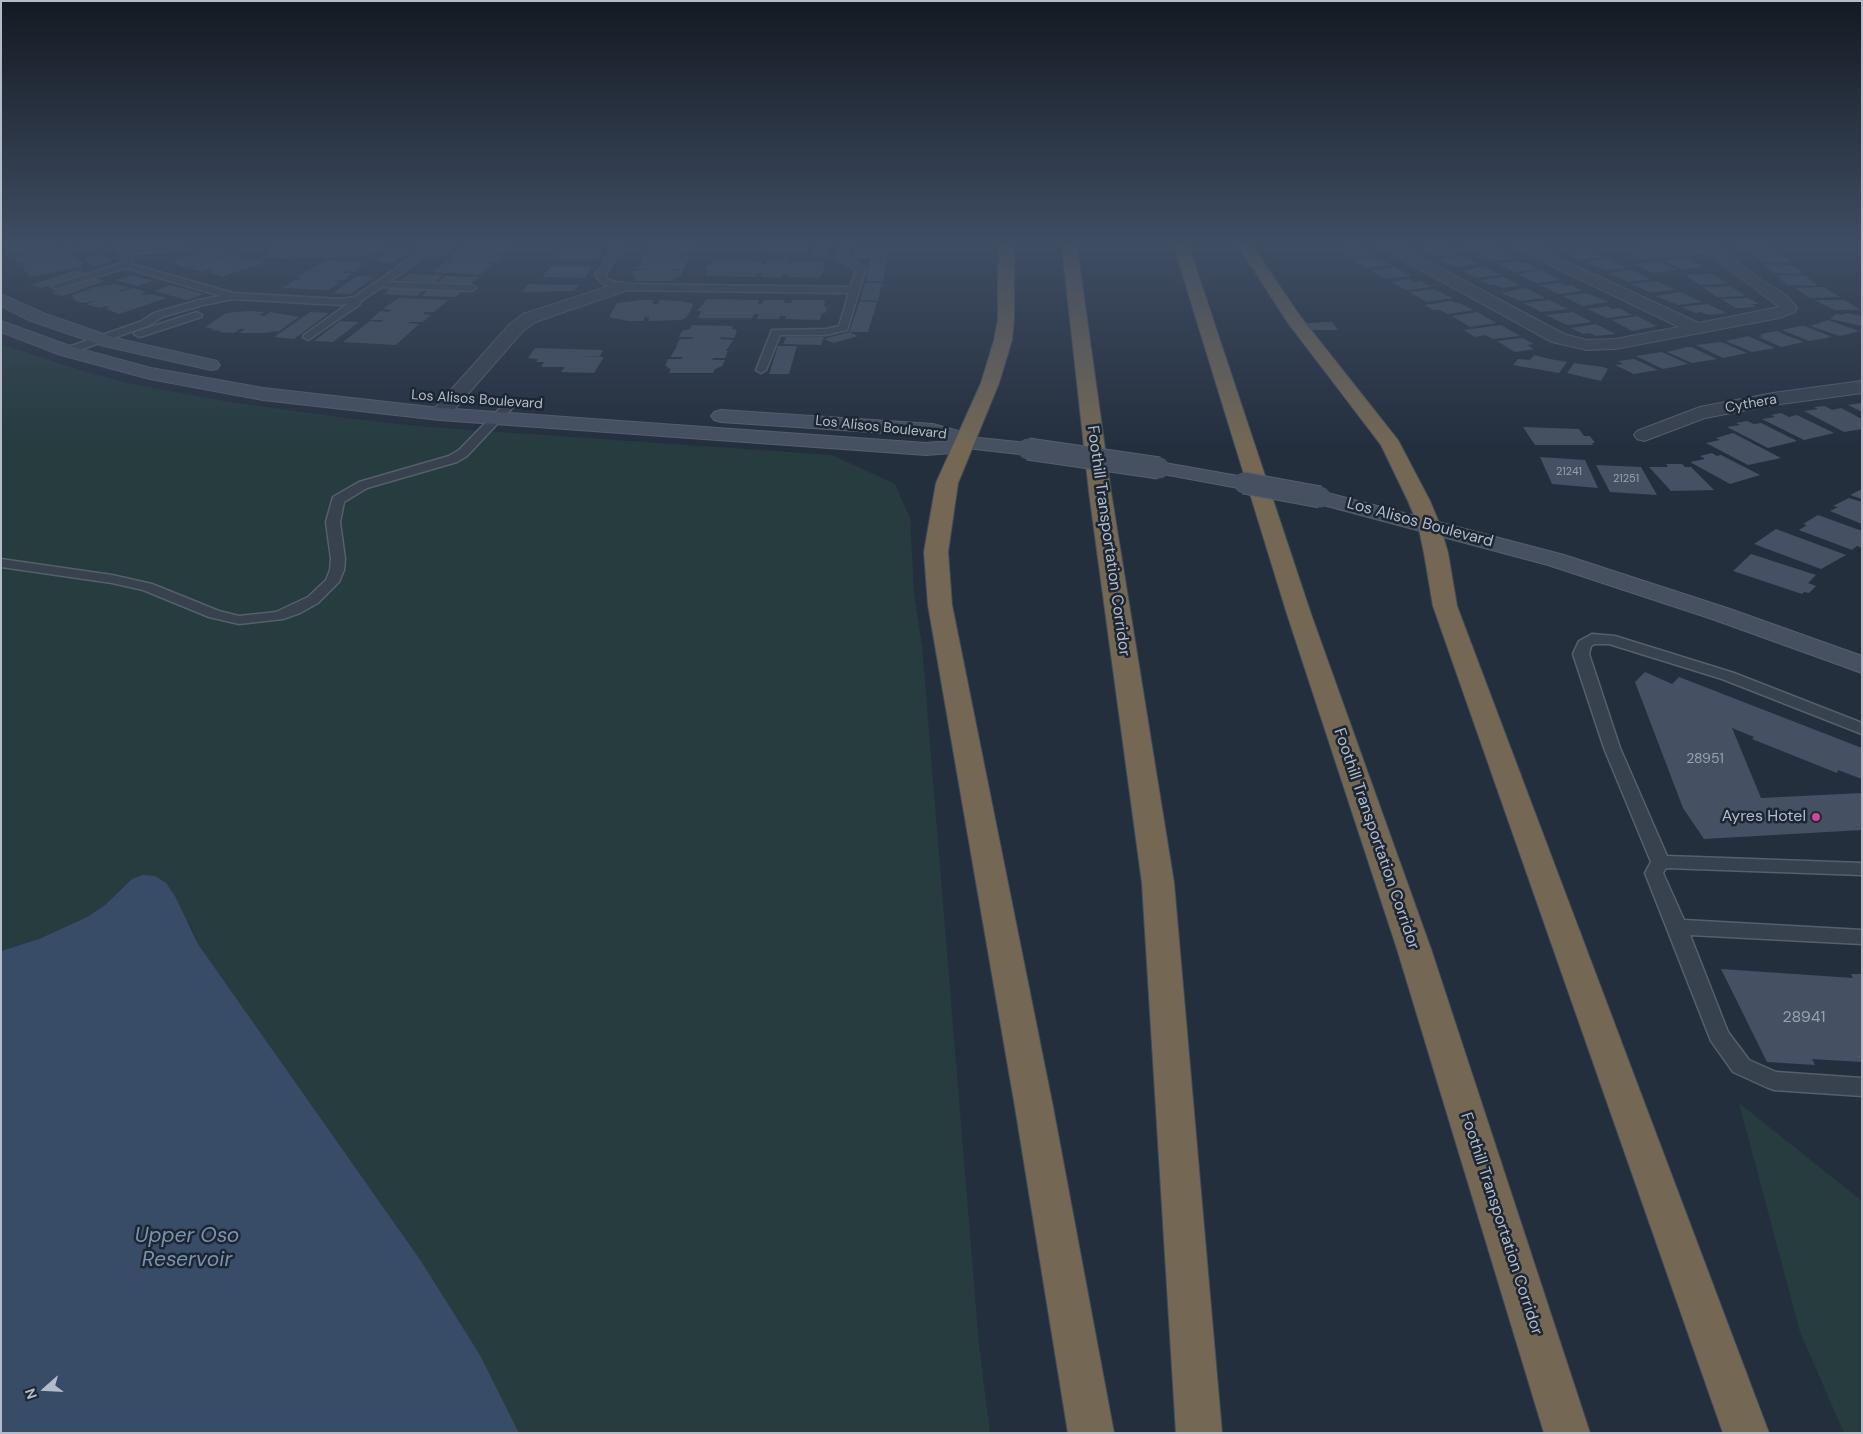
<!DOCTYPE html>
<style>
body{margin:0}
#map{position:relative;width:1863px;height:1434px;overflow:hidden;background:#242f3e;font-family:"DM Sans",sans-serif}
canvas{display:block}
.frame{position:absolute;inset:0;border:2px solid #b4bcc9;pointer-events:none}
.north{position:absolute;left:20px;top:1364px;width:50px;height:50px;-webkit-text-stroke:4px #1d2633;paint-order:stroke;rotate:251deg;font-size:14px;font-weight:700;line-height:20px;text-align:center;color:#b4bcc9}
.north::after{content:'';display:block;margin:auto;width:18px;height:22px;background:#b4bcc9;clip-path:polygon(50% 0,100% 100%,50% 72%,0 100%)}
</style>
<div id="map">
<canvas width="1863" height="1434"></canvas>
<div class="frame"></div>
<div class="north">N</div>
</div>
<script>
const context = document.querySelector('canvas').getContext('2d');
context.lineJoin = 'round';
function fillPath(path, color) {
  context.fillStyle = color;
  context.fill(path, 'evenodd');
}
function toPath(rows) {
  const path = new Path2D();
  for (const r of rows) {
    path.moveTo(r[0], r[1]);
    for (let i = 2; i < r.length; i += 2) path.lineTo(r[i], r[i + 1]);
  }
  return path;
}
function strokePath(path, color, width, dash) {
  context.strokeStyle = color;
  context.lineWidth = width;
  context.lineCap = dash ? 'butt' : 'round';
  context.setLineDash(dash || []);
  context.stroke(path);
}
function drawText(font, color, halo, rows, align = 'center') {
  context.font = font + ' "DM Sans",sans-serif';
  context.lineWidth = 5;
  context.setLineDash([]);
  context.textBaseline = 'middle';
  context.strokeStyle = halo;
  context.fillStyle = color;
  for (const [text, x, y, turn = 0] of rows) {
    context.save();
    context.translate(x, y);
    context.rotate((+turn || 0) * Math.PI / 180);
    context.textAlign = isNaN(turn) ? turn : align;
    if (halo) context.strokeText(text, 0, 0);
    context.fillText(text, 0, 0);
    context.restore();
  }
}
fillPath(toPath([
 [1,344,86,372,132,384,229,402,361,420,428,427,832,455,895,484,910,518,914,593,922,646,979,1345,990,1433,519,1433,480,1355,421,1261,198,944,190,924,132,879,105,905,87,917,39,939,1,951],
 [1739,1103,1862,1201,1862,1433,1844,1433,1800,1332]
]), '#263c3f');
fillPath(toPath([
 [143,875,155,876,166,883,175,896,198,944,421,1261,480,1355,519,1433,1,1433,1,951,39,939,87,917,105,905,132,879]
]), '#394c67');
fillPath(toPath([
 [13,247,57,247,59,249,68,247,73,252,59,255,71,254,83,264,80,264,83,267,30,277,24,271,25,268,21,263,32,261,17,263,14,257,23,256,21,254,14,255,6,248],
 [84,247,103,247,102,249,82,251],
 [272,247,381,247,376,254,357,256,344,257,346,253,342,253,340,257,297,258,299,255,294,255,291,259,264,257,266,255,264,255],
 [437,247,455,247,444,256,426,255],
 [466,247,513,247,503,254,491,255,503,256,496,262,488,261,485,264,492,264,481,275,432,272,446,262,455,260,447,260,455,253,467,254,469,252,459,252],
 [651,247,692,247,695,249,693,254,681,254,680,256,691,256,687,261,684,270,673,269,672,271,683,271,681,276,674,278,673,281,634,281,636,278,631,275,634,271,647,269,636,269,644,260,642,260,645,255,656,255,645,254],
 [762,247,808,247,807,249,809,249,808,253,770,253,760,252],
 [814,247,831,247,828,258,811,257],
 [1361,247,1372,255,1347,257,1335,248],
 [1435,247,1444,247,1459,254,1435,257,1419,249],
 [1464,247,1497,247,1497,248,1473,251],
 [1741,247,1769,247,1776,251,1747,251],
 [564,248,605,249,598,259,556,259],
 [392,250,409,251,394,262,377,261],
 [1499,250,1517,258,1493,261,1476,253],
 [1587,250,1604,257,1582,260,1571,255,1576,254,1570,252],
 [205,251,228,254,218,257,221,258,231,254,244,258,240,259,244,261,248,259,265,262,222,277,213,274,209,272,212,271,208,270,202,272,189,268,199,265,186,268,178,265,179,265,175,264,178,263,173,261],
 [853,252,888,253,887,259,852,258],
 [1750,253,1778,253,1791,262,1763,262],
 [103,254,112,262,93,266,84,258],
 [1462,256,1479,264,1455,267,1439,259],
 [1684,257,1704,267,1681,269,1662,260],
 [1371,258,1376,261,1381,260,1391,265,1368,268,1353,260],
 [870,259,887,260,883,281,866,281],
 [1608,259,1627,268,1608,270,1584,262],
 [327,260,355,261,363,262,360,264,363,264,355,272,344,271,342,273,353,273,344,280,338,280,335,282,339,282,329,290,282,288,295,280,299,280,302,278,296,278,306,271,318,271,319,270,308,270],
 [714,260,762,261,761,264,765,264,767,260,787,260,786,263,792,263,793,261,825,261,823,267,826,267,819,278,787,277,788,275,782,275,781,278,760,277,762,273,757,273,756,277,705,276,708,271,705,270,708,265,711,265],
 [1516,261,1526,263,1539,269,1514,272,1497,263],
 [1658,261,1677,270,1653,273,1634,264],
 [1762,264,1792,265,1803,274,1773,273],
 [551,266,593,266,585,278,542,277],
 [1483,266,1500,275,1476,278,1463,271],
 [1394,267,1411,276,1386,279,1371,270],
 [76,270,88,273,41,288,30,285],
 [1542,270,1560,280,1536,283,1518,274],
 [1631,270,1651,279,1628,282,1608,273],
 [409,274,443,275,435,282,401,280],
 [1713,274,1729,284,1700,285,1685,275],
 [132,275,154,281,137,286,115,280],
 [1776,275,1806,276,1818,286,1787,285],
 [357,276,374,277,351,294,333,293],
 [445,276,479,277,471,284,438,282],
 [1504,277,1520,285,1502,288,1496,285,1491,285,1480,280],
 [94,278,105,281,63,296,51,293],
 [1409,279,1414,282,1420,281,1431,287,1406,290,1391,282],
 [1656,281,1676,290,1650,292,1631,284],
 [865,283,882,283,878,301,860,300],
 [1560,283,1566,286,1571,285,1583,291,1558,294,1541,285],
 [115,284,129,288,119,291,121,292,133,288,146,292,141,294,145,295,150,294,167,298,119,314,109,310,106,309,109,307,105,306,99,308,86,304,97,301,83,303,74,301,76,300,71,299,75,298,70,296,94,287],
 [528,284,579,285,574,291,522,292],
 [170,285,204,294,187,300,154,291],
 [1730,286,1746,296,1717,297,1702,287],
 [392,287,426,289,417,296,384,294],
 [1824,287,1840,297,1810,298,1795,288],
 [1526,288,1545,298,1520,301,1501,293],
 [429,289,463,291,455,297,421,296],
 [1434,289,1452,298,1427,302,1409,292],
 [1680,292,1702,302,1678,305,1656,296],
 [1587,293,1608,302,1582,306,1563,296],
 [398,298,448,300,434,312,425,312,423,314,431,315,423,322,409,322,408,323,419,324,396,345,343,342,370,321,381,322,383,320,370,320,380,311,389,312,392,310,383,309],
 [1748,298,1759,304,1751,304,1756,307,1736,308,1721,299],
 [707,299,759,300,758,304,762,304,764,300,785,300,784,303,791,303,792,300,825,300,824,307,827,307,825,313,822,313,820,320,785,319,786,316,780,316,779,319,757,319,759,314,754,314,752,318,698,318,701,311,697,311],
 [640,300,654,300,652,304,658,304,659,300,681,301,693,304,693,306,686,318,681,320,648,321,650,317,645,317,643,321,628,321,609,317,617,303],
 [1549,300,1568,309,1541,312,1523,303],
 [1814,300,1845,300,1860,310,1835,310],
 [860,301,877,302,868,332,849,332],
 [1451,301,1461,304,1474,310,1448,314,1440,310,1433,310,1424,305],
 [1707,304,1727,313,1708,315,1701,312,1695,313,1681,307],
 [1607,306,1613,309,1619,308,1632,315,1607,318,1588,309],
 [248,311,265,312,259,315,264,316,270,312,299,317,279,331,263,333,239,333,245,329,240,329,234,333,219,332,221,331,211,330,214,329,205,327,226,313],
 [310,312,329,313,294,339,274,337],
 [1477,312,1496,323,1470,327,1452,316],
 [1573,312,1592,322,1567,325,1546,315],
 [1846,313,1862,316,1862,326,1830,319,1836,314,1843,315],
 [1637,316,1657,326,1632,331,1612,320],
 [1828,320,1859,331,1840,336,1810,326],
 [340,321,359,322,333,342,314,341],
 [1332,322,1338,330,1312,330,1306,323],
 [1596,324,1615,334,1596,336,1590,333,1583,334,1571,328],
 [692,325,733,326,732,329,736,329,735,331,737,331,734,338,721,337,720,339,733,340,726,351,728,351,725,358,713,358,712,360,725,360,722,366,715,369,713,373,669,373,671,369,667,368,668,366,665,366,668,359,682,359,683,357,670,357,678,345,676,345,680,339,692,339,693,337,679,337,682,331,690,329],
 [1501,325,1520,336,1493,339,1485,335,1475,337,1464,330],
 [1800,326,1805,326,1832,337,1809,341,1782,330],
 [1777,331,1783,334,1804,342,1781,347,1759,337,1763,336,1759,335,1762,334],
 [849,332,858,336,833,343,824,339],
 [1748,336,1775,348,1752,352,1726,341],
 [786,337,824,337,821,345,783,344],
 [1522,338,1534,344,1527,345,1534,349,1515,352,1497,341],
 [1721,342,1726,344,1747,353,1723,358,1696,345],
 [778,346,797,346,789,374,769,374],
 [1687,347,1691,347,1717,359,1692,363,1667,352],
 [535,348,603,350,600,356,583,356,604,357,594,373,561,372,565,367,541,367,544,362,536,362,538,359,528,358],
 [1662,352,1688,364,1663,369,1636,356],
 [1534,355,1550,359,1567,362,1559,373,1513,365,1518,359,1530,360],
 [1634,359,1658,370,1634,374,1615,365,1623,364,1618,361],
 [1574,363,1603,367,1608,369,1601,381,1567,373],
 [1862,403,1862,412,1848,405],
 [1825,406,1832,410,1841,408,1862,419,1862,429,1844,432,1804,411,1818,409,1814,407],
 [1781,413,1789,417,1797,415,1834,433,1804,440,1762,419,1775,417,1771,415],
 [1747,421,1754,424,1761,423,1797,441,1768,448,1727,427,1740,425,1736,423],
 [1523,427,1579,429,1584,436,1590,436,1595,443,1592,443,1593,445,1535,445],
 [1733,433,1781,458,1748,465,1706,443,1720,440,1716,438],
 [1712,453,1717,456,1721,455,1760,475,1730,484,1690,462,1705,459,1700,456],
 [1540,457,1585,460,1598,488,1552,484],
 [1666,464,1682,464,1685,467,1691,467,1714,490,1671,491,1649,467,1668,467],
 [1596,465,1641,467,1657,495,1610,492],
 [1862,489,1862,499,1850,495],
 [1849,498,1862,502,1862,524,1830,511,1838,507,1833,506],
 [1818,515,1862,531,1862,548,1857,546,1852,550,1799,530,1807,525,1803,524],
 [1776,529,1846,555,1821,569,1754,544],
 [1751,554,1816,575,1808,583,1816,586,1809,593,1804,592,1802,594,1733,571],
 [1645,672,1672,684,1679,677,1862,748,1862,779,1838,770,1837,773,1752,739,1754,737,1732,728,1761,798,1862,793,1862,830,1704,839,1683,808,1635,682],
 [1721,969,1853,978,1851,974,1862,974,1862,1062,1812,1059,1815,1065,1767,1062]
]), '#455162');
const lane = toPath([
 [115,247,123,247,125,249,182,247,178,250,130,254,133,258,131,264,233,293,341,299,354,297,377,282,421,250,417,247,427,247,431,250,430,252,389,282,471,285,476,288,471,291,382,287,362,300,359,305,308,340,303,337,304,335,349,303,341,305,233,299,203,305,162,317,150,325,71,353,63,353,62,351,63,349,142,321,154,313,199,300,221,296,126,268,56,289,51,286,122,263,123,258,115,247],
 [614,247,622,247,605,275,609,280,623,284,851,287,856,269,837,259,842,247,850,247,847,258,866,268,847,330,826,335,780,335,766,370,761,373,756,370,772,330,826,329,839,326,849,293,622,290,603,284,595,275,614,247],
 [197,312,202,315,201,317,143,336,139,337,134,334,135,332,197,312],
 [512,399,516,400,518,402,516,404,467,456,457,462,367,488,344,502,340,522,345,559,344,570,339,582,318,603,300,613,283,619,239,624,209,617,143,590,112,583,1,567,1,559,112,575,152,584,219,611,239,616,276,612,308,597,326,580,330,570,331,559,326,522,333,497,359,482,449,456,459,450,508,400,512,399],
 [1592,634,1615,636,1734,673,1862,723,1862,734,1722,679,1609,644,1595,644,1591,646,1589,654,1620,748,1667,856,1862,863,1862,875,1666,868,1663,873,1684,920,1862,930,1862,944,1690,935,1728,1032,1749,1060,1776,1072,1862,1078,1862,1096,1774,1090,1766,1087,1733,1072,1711,1041,1645,873,1651,862,1604,748,1573,654,1579,641,1592,634]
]);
const street = toPath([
 [1382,247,1401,247,1564,334,1587,340,1615,339,1679,327,1519,250,1517,247,1535,247,1699,323,1779,307,1707,252,1642,258,1637,256,1634,253,1637,250,1642,248,1663,247,1719,247,1763,281,1786,295,1797,308,1795,312,1779,318,1615,349,1587,350,1552,342,1385,250,1382,247],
 [622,282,628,284,630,287,628,290,535,322,522,332,447,418,440,420,433,418,430,414,433,410,510,324,523,314,622,282],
 [1862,381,1862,393,1773,405,1705,418,1644,441,1637,439,1634,435,1637,431,1700,407,1773,393,1862,381]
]);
const secondary = toPath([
 [1,294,43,313,115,338,217,361,220,365,217,369,211,370,104,346,31,321,1,306,1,294],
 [1,321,73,347,151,368,263,388,440,408,926,443,949,441,932,436,721,422,714,420,711,416,714,412,721,410,933,424,962,432,969,437,1028,443,1035,445,1038,449,1035,453,1028,455,966,448,952,453,926,455,440,420,263,400,150,379,61,355,1,332,1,321],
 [1159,462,1244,477,1252,478,1255,483,1252,488,1244,489,1152,472,1149,468,1152,464,1159,462],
 [1320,491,1564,555,1730,609,1862,656,1862,673,1712,619,1548,565,1312,502,1309,497,1312,492,1320,491]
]);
const highway = toPath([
 [998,247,1014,247,1014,319,1012,340,999,383,958,483,948,552,952,605,1053,1107,1114,1433,1068,1433,1015,1107,928,605,924,552,936,483,981,383,994,340,998,319,998,247],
 [1062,247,1077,247,1111,492,1174,883,1222,1433,1176,1433,1142,883,1089,492,1062,247],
 [1174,247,1189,247,1311,614,1431,949,1590,1433,1544,1433,1397,949,1287,614,1174,247],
 [1239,247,1253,247,1300,316,1398,440,1430,501,1440,525,1448,553,1457,606,1769,1433,1723,1433,1433,606,1424,553,1418,525,1408,501,1381,445,1288,323,1239,247]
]);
strokePath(lane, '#565f6c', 3);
strokePath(street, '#565f6c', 2);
strokePath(secondary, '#565f6c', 2);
strokePath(highway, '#434c59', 2);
fillPath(lane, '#38414e');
fillPath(street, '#38414e');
fillPath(secondary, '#465061');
fillPath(highway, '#746855');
const secondaryBridge = toPath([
 [1028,449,1159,468],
 [1244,483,1320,497]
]);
strokePath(secondaryBridge, '#565f6c', 23, []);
strokePath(secondaryBridge, '#465061', 21);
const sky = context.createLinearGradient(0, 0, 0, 447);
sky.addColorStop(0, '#141a22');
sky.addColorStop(0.55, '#3f4d63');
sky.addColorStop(1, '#3f4d6300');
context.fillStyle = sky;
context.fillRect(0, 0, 1863, 447);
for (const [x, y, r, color] of [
 [1816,817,5,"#d1479c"]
]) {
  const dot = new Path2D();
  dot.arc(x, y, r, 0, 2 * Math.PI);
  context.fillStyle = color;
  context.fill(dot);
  strokePath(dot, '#1d2633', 2);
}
drawText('11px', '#98a1af', null, [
 ["21241",1569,472],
 ["21251",1626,479]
]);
drawText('14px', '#b4bcc9', '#1d2633', [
 ["Los Alisos Boulevard",477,400,4],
 ["Cythera",1751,404,-10],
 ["Los Alisos Boulevard",881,428,6]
]);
drawText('14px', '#98a1af', null, [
 ["28951",1705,759]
]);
drawText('16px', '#b4bcc9', '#1d2633', [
 ["Los Alisos Boulevard",1420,523,15],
 ["Foothill Transportation Corridor",1108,541,82],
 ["Foothill Transportation Corridor",1376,839,71],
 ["Foothill Transportation Corridor",1501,1224,72]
]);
drawText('16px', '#b4bcc9', '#1d2633', [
 ["Ayres Hotel",1806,817]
], 'right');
drawText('16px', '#98a1af', null, [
 ["28941",1804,1018]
]);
drawText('italic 21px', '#7c92b1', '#1d2633', [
 ["Upper Oso",187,1236],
 ["Reservoir",187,1260]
]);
</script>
